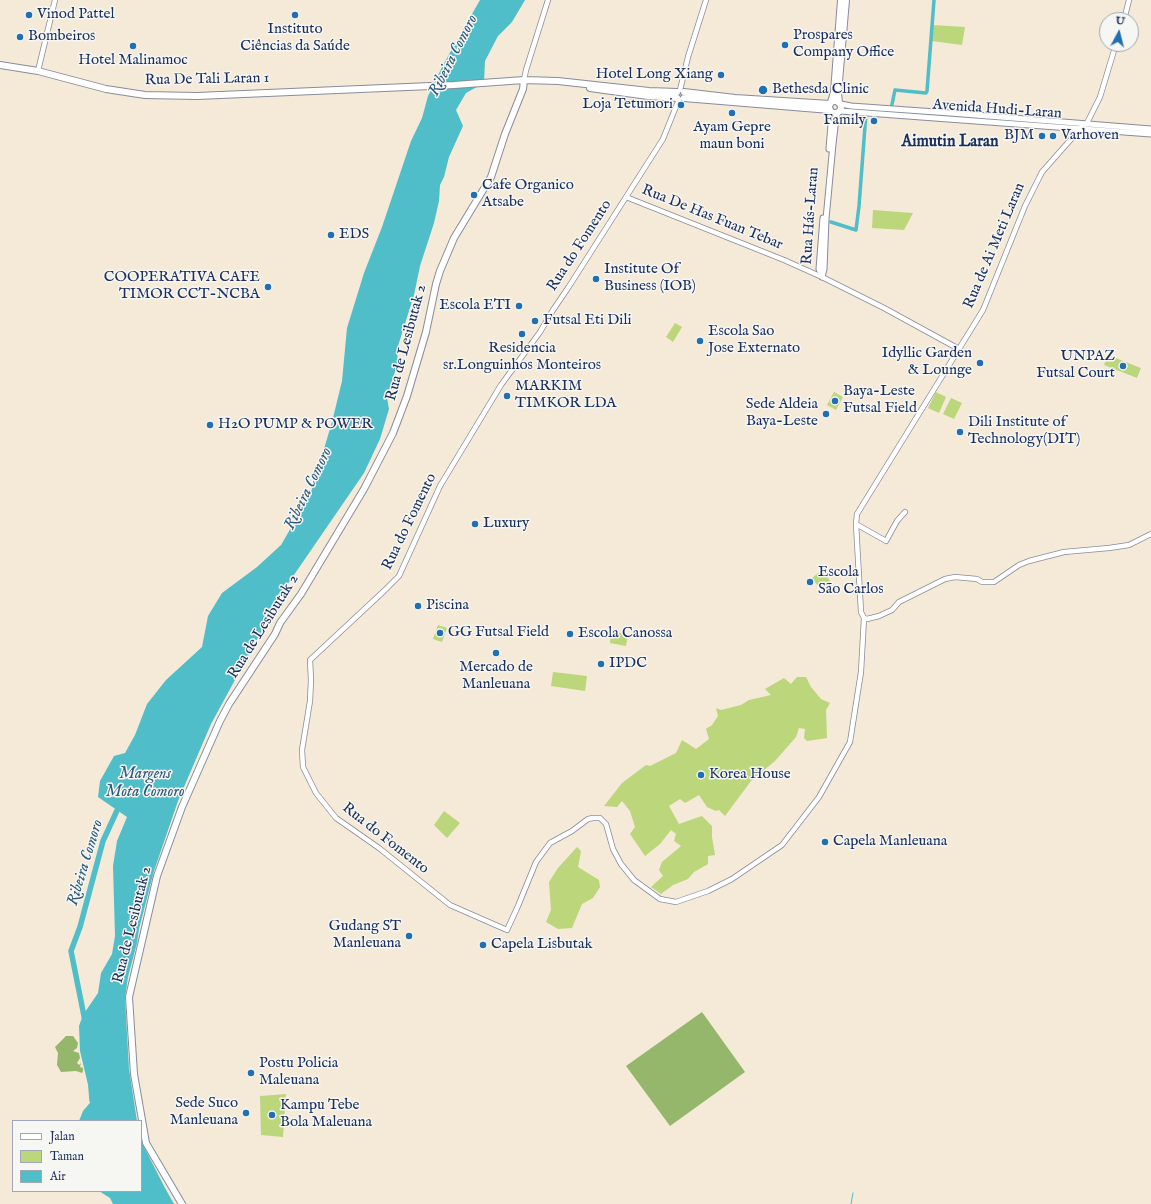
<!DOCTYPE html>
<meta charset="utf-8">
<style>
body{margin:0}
#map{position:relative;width:1151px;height:1204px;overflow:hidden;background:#f5e9d8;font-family:"IM FELL English",serif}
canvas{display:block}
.legend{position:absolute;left:12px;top:1120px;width:130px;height:72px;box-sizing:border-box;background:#f6f6f2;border:1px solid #9ea6b7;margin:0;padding:5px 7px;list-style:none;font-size:12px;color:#1b2f5e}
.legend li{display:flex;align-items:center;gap:8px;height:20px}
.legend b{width:20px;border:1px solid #9ea6b7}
.north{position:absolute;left:1099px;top:12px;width:40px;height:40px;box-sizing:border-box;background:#f6f6f2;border:1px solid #9ea6b7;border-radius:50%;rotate:7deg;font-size:11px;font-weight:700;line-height:16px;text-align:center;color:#1b2f5e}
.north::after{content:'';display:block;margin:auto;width:14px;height:18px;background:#1f6fb2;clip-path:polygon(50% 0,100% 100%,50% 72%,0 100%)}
</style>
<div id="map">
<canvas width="1151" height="1204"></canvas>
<ul class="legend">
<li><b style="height:5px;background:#fff"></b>Jalan</li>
<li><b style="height:11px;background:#bcd67b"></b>Taman</li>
<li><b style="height:11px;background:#50bec8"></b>Air</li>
</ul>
<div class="north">U</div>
</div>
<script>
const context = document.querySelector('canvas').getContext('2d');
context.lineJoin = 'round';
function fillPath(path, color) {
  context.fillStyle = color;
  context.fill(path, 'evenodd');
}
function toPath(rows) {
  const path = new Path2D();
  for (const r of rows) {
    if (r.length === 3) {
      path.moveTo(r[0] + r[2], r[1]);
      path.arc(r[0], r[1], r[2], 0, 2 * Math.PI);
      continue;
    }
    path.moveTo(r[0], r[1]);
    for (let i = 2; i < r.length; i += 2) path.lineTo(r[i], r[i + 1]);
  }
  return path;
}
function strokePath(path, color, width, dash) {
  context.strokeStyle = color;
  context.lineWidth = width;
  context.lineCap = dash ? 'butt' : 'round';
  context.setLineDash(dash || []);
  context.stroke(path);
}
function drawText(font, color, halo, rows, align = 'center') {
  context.font = font + ' "IM FELL English",serif';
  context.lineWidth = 3;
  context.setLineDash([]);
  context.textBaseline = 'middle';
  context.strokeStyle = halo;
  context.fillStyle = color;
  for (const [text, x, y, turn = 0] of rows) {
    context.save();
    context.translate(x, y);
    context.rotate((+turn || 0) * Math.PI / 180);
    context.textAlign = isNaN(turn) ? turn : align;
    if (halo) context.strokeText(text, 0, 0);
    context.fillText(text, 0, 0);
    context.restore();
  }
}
fillPath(toPath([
 [932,25,965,27,962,45,932,41],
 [873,210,913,213,904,230,872,228],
 [675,323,682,327,673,342,666,337],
 [1108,355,1141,368,1137,378,1104,365],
 [834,392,843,397,836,410,827,405],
 [936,392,946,397,939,413,928,408],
 [951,398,962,403,954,419,943,414],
 [822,570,833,585,823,593,812,578],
 [438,625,447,628,442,642,433,639],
 [611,632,628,634,626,646,610,643],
 [553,672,587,676,585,691,551,686],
 [797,677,806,677,811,687,821,699,830,703,826,710,827,738,807,741,804,738,805,729,799,728,796,737,775,761,751,781,725,816,719,810,716,811,707,807,699,795,685,803,680,799,669,806,679,824,702,816,712,826,712,837,715,855,708,856,708,864,694,872,688,879,673,885,661,894,651,887,663,876,659,870,662,862,681,846,674,841,676,834,671,830,660,844,645,856,630,834,635,827,630,811,622,801,617,807,604,806,622,783,646,765,650,766,676,753,682,740,696,749,709,739,706,729,712,725,718,716,716,708,721,710,741,705,749,700,771,695,765,689,784,678,791,684],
 [444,811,460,823,447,838,434,825],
 [577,847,581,851,578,867,599,880,600,887,593,898,582,904,572,928,558,929,546,922,551,910,549,882,558,868],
 [286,1094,283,1137,261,1135,260,1096]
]), '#bcd67b');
fillPath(toPath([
 [702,1012,745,1072,670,1126,626,1066],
 [66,1036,73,1036,78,1043,77,1048,73,1051,79,1053,80,1058,77,1063,79,1065,81,1063,80,1067,83,1068,83,1071,82,1073,76,1071,61,1072,57,1065,58,1053,55,1047]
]), '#95b76b');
fillPath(toPath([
 [480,0,525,0,512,22,498,36,485,61,484,83,466,93,456,110,463,126,449,157,444,177,440,185,439,201,434,223,420,266,414,295,398,346,397,365,387,398,389,409,380,439,364,473,285,588,211,724,178,801,154,871,139,929,137,943,128,977,125,998,129,1069,137,1121,79,1121,83,1111,94,1098,90,1093,80,1051,79,1026,83,1015,98,993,101,973,112,954,115,936,113,866,117,841,127,817,98,797,100,781,114,756,125,753,135,735,147,704,166,680,202,647,208,616,222,593,257,567,281,545,299,514,312,489,332,422,342,381,347,328,364,273,382,227,411,141,422,118,428,96,443,65],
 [141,1141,165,1188,174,1204,113,1204,110,1198,99,1191,141,1191]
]), '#50bec8');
strokePath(toPath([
 [851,1204,853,1193]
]), '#50bec8', 1);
strokePath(toPath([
 [891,109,895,90,926,93,927,91,934,0],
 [831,222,856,230,859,206,866,113]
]), '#50bec8', 3.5);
strokePath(toPath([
 [85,1021,71,951,80,927,103,841,120,804],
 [91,1087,92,1100,94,1106]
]), '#50bec8', 5.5);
const tertiary = toPath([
 [1124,20,1129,0],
 [38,71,55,0],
 [524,80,526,70,548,0],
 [680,90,688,57,706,0],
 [679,99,663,139,568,288,553,310,540,332,501,385,440,486,399,576,384,591,310,660,311,680,310,701,302,750,303,767,316,793,336,818,379,848,450,905,507,930,518,906,536,862,550,843,572,831,588,819,593,818,600,818,606,824,613,849,621,864,634,880,660,899,676,902,708,891,732,879,782,845,819,797,850,742,861,672,864,618],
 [626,197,784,260,822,277,884,308,959,349],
 [856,524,886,541,897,521,905,512],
 [864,618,861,612,856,524,857,514,983,310,1025,206,1042,172,1080,129,1087,123,1100,97,1116,44],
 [864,618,867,619,879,616,892,610,899,602,945,579,955,577,977,579,982,582,994,582,1019,565,1029,561,1064,552,1109,548,1129,545,1151,534]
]);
const secondary = toPath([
 [841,104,851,106,950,113,1151,129],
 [840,111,1151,134],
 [829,149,832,112],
 [822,276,819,269,823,218],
 [822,277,824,269,826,219,833,144,836,118,838,112]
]);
const primary = toPath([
 [0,65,38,71,106,89,145,95,197,96,454,85,524,80,558,81,649,91,677,92],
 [590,88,648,96,677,98],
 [684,92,735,98,830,104],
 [684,98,830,110],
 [835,107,6],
 [831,102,834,92,841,0],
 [839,103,838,93,846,0],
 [182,1204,146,1143,134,1074,129,997,157,876,182,807,220,721,229,704,275,634,280,623,301,594,364,489,393,433,407,396,426,332,436,284,440,271,454,238,491,177,505,134,523,89,524,80]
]);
strokePath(tertiary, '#888c9b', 6);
strokePath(secondary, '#888c9b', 7);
strokePath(primary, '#888c9b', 8);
strokePath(tertiary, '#fff', 4.5);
strokePath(secondary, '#fff', 5);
strokePath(primary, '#fff', 6);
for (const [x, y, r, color] of [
 [29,15,4,"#1f6fb2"],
 [295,15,4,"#1f6fb2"],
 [20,37,4,"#1f6fb2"],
 [785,45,4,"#1f6fb2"],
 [133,46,4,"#1f6fb2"],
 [721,75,4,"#1f6fb2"],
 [763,90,5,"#1f6fb2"],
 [681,105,4,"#1f6fb2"],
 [732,113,4,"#1f6fb2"],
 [874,121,4,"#1f6fb2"],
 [1042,136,4,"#1f6fb2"],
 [1053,136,4,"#1f6fb2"],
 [474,195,4,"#1f6fb2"],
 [331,235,4,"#1f6fb2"],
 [596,279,4,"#1f6fb2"],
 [268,287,4,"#1f6fb2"],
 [519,306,4,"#1f6fb2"],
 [535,321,4,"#1f6fb2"],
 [522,334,4,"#1f6fb2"],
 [700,341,4,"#1f6fb2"],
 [980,363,4,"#1f6fb2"],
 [1123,366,4,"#1f6fb2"],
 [507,396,4,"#1f6fb2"],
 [835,401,4,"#1f6fb2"],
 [826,414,4,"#1f6fb2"],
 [210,425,4,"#1f6fb2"],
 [960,432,4,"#1f6fb2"],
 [475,524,4,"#1f6fb2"],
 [810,582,4,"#1f6fb2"],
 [418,606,4,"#1f6fb2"],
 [440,633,4,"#1f6fb2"],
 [570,634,4,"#1f6fb2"],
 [496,653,4,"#1f6fb2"],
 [601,664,4,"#1f6fb2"],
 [701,775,4,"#1f6fb2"],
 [825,842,4,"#1f6fb2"],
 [409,936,4,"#1f6fb2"],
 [483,945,4,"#1f6fb2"],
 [251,1073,4,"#1f6fb2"],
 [246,1113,4,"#1f6fb2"],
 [272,1115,4,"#1f6fb2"]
]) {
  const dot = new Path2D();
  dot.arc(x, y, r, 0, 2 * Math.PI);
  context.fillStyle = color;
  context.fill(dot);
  strokePath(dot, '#f6f6f2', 1.5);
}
drawText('15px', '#1b2f5e', '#f6f6f2', [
 ["Vinod Pattel",37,15],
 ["Instituto",295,30,"center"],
 ["Ciências da Saúde",295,47,"center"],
 ["Prospares",793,36],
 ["Company Office",793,53],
 ["Bombeiros",28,37],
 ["Hotel Malinamoc",133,61,"center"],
 ["Hotel Long Xiang",713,75,"right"],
 ["Bethesda Clinic",772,90],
 ["Loja Tetumori",673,105,"right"],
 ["Family",866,121,"right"],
 ["Ayam Gepre",732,128,"center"],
 ["maun boni",732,145,"center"],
 ["BJM",1034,136,"right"],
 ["Varhoven",1061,136],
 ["Cafe Organico",482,186],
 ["Atsabe",482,203],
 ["EDS",339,235],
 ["Institute Of",604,270],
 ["Business (IOB)",604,287],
 ["COOPERATIVA CAFE",260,278,"right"],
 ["TIMOR CCT-NCBA",260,295,"right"],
 ["Escola ETI",511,306,"right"],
 ["Futsal Eti Dili",543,321],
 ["Escola Sao",708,332],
 ["Jose Externato",708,349],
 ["Residencia",522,349,"center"],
 ["sr.Longuinhos Monteiros",522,366,"center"],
 ["Idyllic Garden",972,354,"right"],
 ["& Lounge",972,371,"right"],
 ["UNPAZ",1115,357,"right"],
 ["Futsal Court",1115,374,"right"],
 ["MARKIM",515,387],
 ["TIMKOR LDA",515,404],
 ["Baya-Leste",843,392],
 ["Futsal Field",843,409],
 ["Sede Aldeia",818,405,"right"],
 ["Baya-Leste",818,422,"right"],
 ["Dili Institute of",968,423],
 ["Technology(DIT)",968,440],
 ["H2O PUMP & POWER",218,425],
 ["Luxury",483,524],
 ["Escola",818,573],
 ["São Carlos",818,590],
 ["Piscina",426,606],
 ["GG Futsal Field",448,633],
 ["Escola Canossa",578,634],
 ["IPDC",609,664],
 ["Mercado de",496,668,"center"],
 ["Manleuana",496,685,"center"],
 ["Korea House",709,775],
 ["Capela Manleuana",833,842],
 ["Gudang ST",401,927,"right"],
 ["Manleuana",401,944,"right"],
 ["Capela Lisbutak",491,945],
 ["Postu Policia",259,1064],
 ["Maleuana",259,1081],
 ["Sede Suco",238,1104,"right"],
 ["Manleuana",238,1121,"right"],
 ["Kampu Tebe",280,1106],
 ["Bola Maleuana",280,1123]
], 'left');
drawText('15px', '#1b2f5e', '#f6f6f2', [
 ["Rua De Tali Laran 1",207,80,-1],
 ["Avenida Hudi-Laran",997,110,4],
 ["Rua Hás-Laran",811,216,-86],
 ["Rua De Has Fuan Tebar",712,218,22],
 ["Rua do Fomento",580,246,-57],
 ["Rua de Ai Meti Laran",995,246,-67],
 ["Rua de Lesibutak 2",407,343,-75],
 ["Rua do Fomento",410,522,-64],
 ["Rua de Lesibutak 2",264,627,-58],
 ["Rua do Fomento",385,839,38],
 ["Rua de Lesibutak 2",133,925,-76]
]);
drawText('italic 16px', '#2b5a7e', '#f6f6f2', [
 ["Ribeira Comoro",454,56,-63],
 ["Ribeira Comoro",309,489,-64],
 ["Margens",145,775],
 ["Mota Comoro",145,793],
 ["Ribeira Comoro",86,863,-73]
]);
drawText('bold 16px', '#1b2f5e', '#f6f6f2', [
 ["Aimutin Laran",950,143]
]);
</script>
